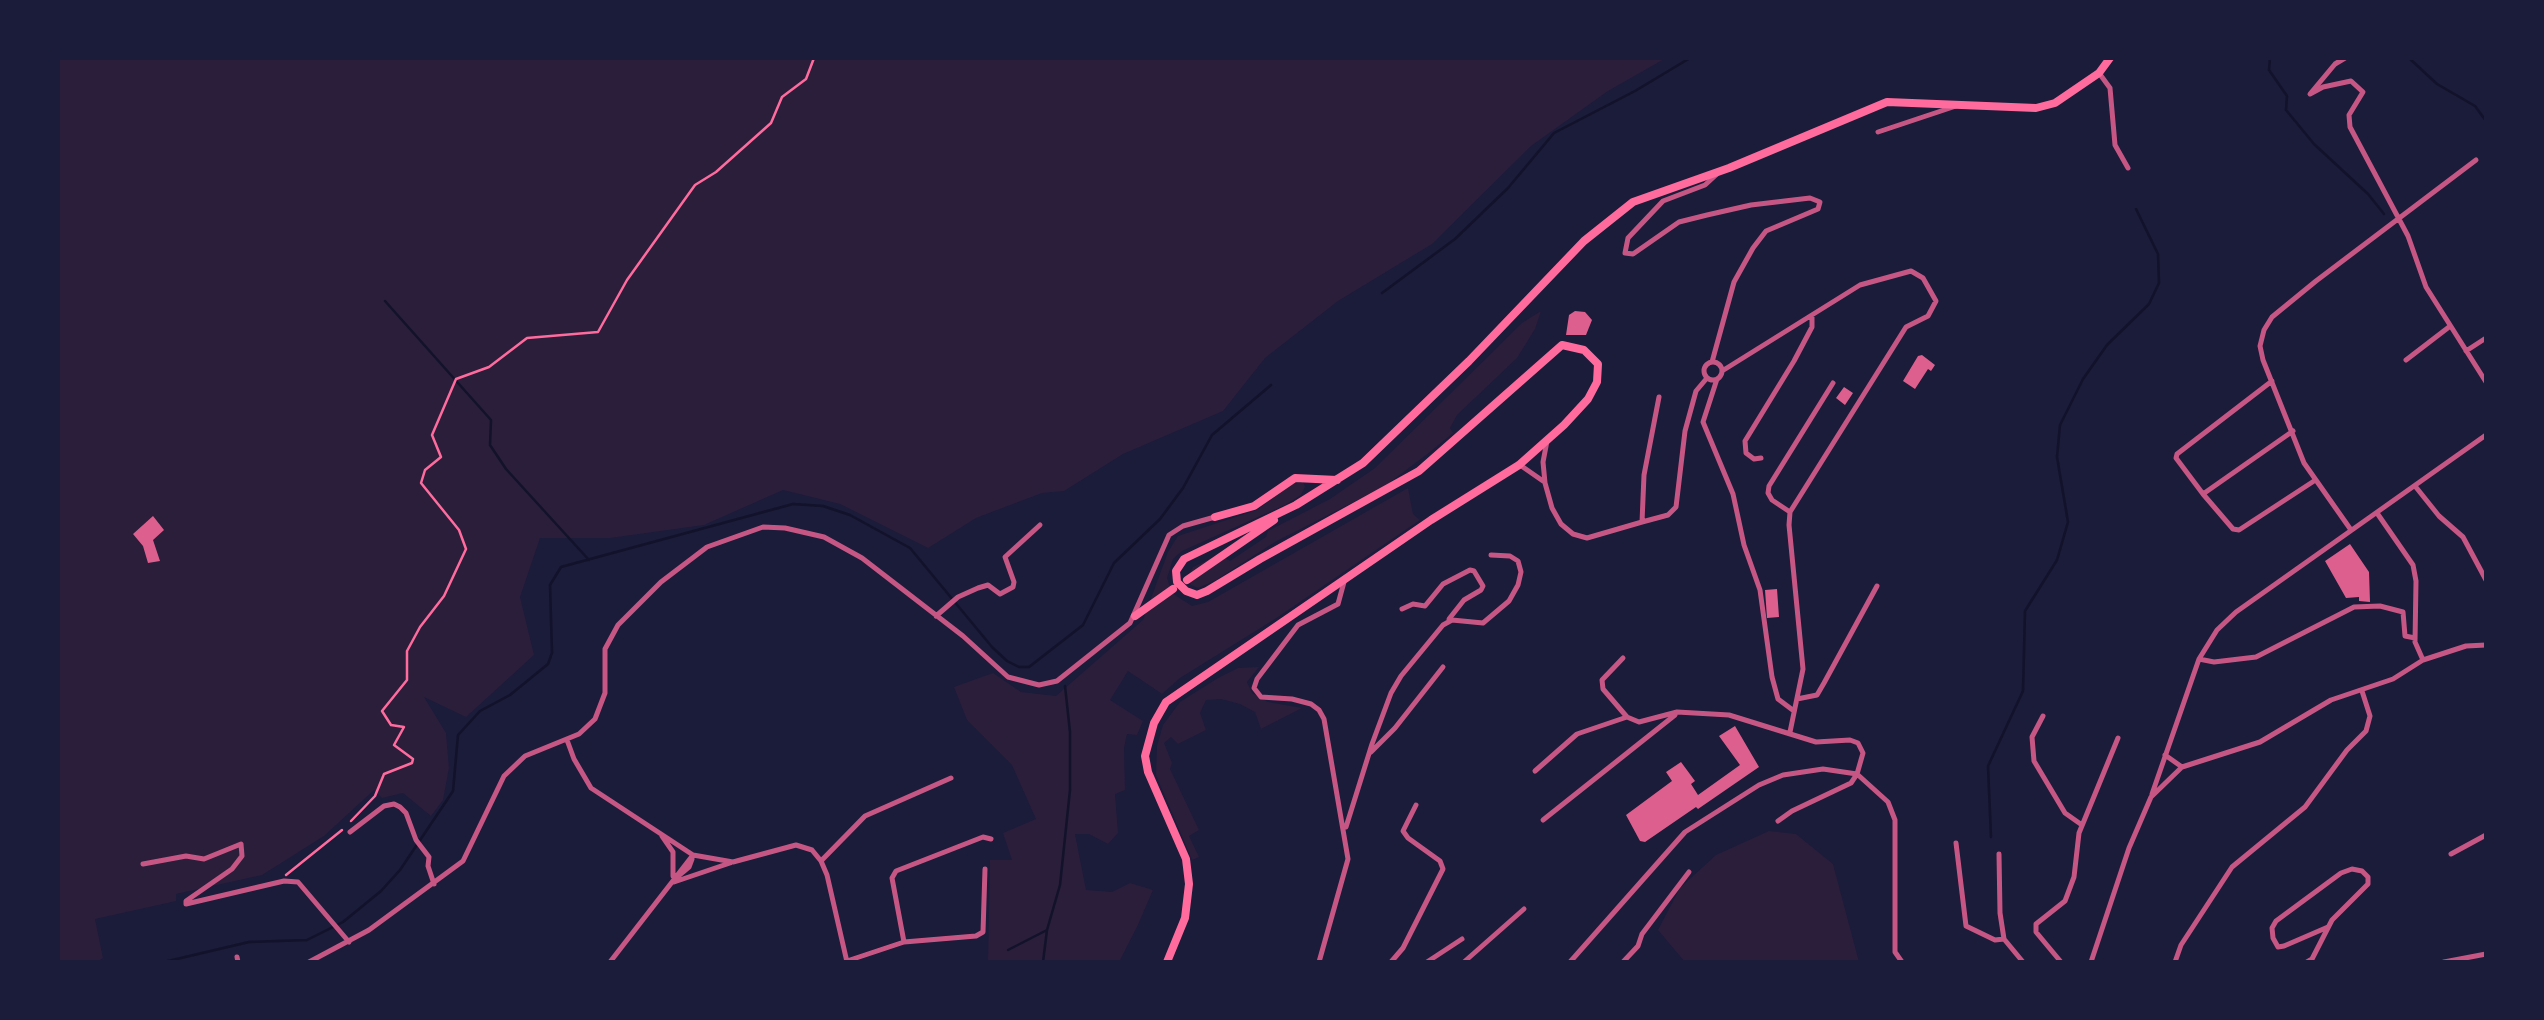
<!DOCTYPE html>
<style>
body{margin:0}
#map{position:relative;width:2544px;height:1020px;overflow:hidden;background:#1b1b3a;font-family:"Titillium Web",sans-serif}
canvas{display:block}
.frame{position:absolute;inset:0;border:60px solid #1b1b3a;pointer-events:none}
</style>
<div id="map">
<canvas width="2544" height="1020"></canvas>
<div class="frame"></div>
</div>
<script>
const context = document.querySelector('canvas').getContext('2d');
context.lineJoin = 'round';
function fillPath(path, color) {
  context.fillStyle = color;
  context.fill(path, 'evenodd');
}
function toPath(rows) {
  const path = new Path2D();
  for (const r of rows) {
    if (r.length === 3) {
      path.moveTo(r[0] + r[2], r[1]);
      path.arc(r[0], r[1], r[2], 0, 2 * Math.PI);
      continue;
    }
    path.moveTo(r[0], r[1]);
    for (let i = 2; i < r.length; i += 2) path.lineTo(r[i], r[i + 1]);
  }
  return path;
}
function strokePath(path, color, width, dash) {
  context.strokeStyle = color;
  context.lineWidth = width;
  context.lineCap = dash ? 'butt' : 'round';
  context.setLineDash(dash || []);
  context.stroke(path);
}
fillPath(toPath([
 [58,58,1666,58,1608,91,1531,146,1432,244,1338,301,1265,358,1223,411,1123,454,1064,491,1042,493,976,518,928,548,840,504,783,490,704,525,610,538,540,538,520,597,534,655,466,717,424,697,446,733,449,768,443,800,431,816,403,793,382,798,374,790,324,836,262,875,176,894,176,901,95,919,103,958,97,962,58,962],
 [1541,311,1535,329,1517,358,1457,415,1450,428,1453,433,1430,452,1385,486,1275,542,1216,580,1198,588,1191,585,1188,576,1193,567,1220,554,1230,561,1266,537,1268,531,1330,499,1375,468,1522,323],
 [1303,482,1305,487,1301,495,1285,505,1182,551,1173,559,1167,578,1172,593,1192,606,1208,602,1408,488,1413,514,1420,520,1275,619,1180,678,1162,694,1128,671,1110,700,1143,721,1137,735,1127,734,1124,748,1125,790,1115,794,1118,833,1108,844,1089,834,1075,834,1086,890,1112,892,1130,883,1153,890,1137,927,1119,962,988,962,990,860,1012,860,1003,833,1036,819,1012,765,967,720,954,687,993,673,1021,692,1056,696,1143,620,1168,552,1178,536,1257,510,1292,484],
 [1259,667,1247,682,1252,693,1268,702,1302,708,1261,729,1255,712,1240,704,1221,699,1206,700,1200,713,1206,730,1178,744,1171,737,1164,743,1172,763,1170,769,1199,830,1189,836,1199,857,1192,860,1156,775,1157,746,1163,725,1180,702,1218,678,1238,668],
 [1769,831,1796,834,1833,864,1859,962,1685,962,1658,930,1680,888,1716,855]
]), '#2a1e3b');
strokePath(toPath([
 [2270,58,2269,70,2287,96,2286,110,2314,144,2368,194,2384,214],
 [2409,58,2437,84,2475,106,2486,121],
 [1382,293,1455,239,1508,188,1554,133,1635,91,1690,58],
 [385,301,491,420,490,445,506,469,589,560],
 [1991,837,1988,766,2023,691,2025,611,2057,560,2068,522,2057,457,2060,425,2083,379,2107,345,2149,304,2159,283,2158,254,2136,209],
 [1008,950,1047,930,1060,885,1070,790,1070,732,1065,686],
 [164,962,249,942,307,940,343,922,381,891,400,870,453,791,458,735,480,711,510,695,548,664,552,653,550,585,561,567,793,504,823,506,850,515,910,548,992,647,1007,661,1019,667,1029,667,1083,625,1114,563,1160,519,1183,488,1212,435,1271,385],
 [1043,962,1047,930]
]), '#12122b', 2.5);
fillPath(toPath([
 [1575,311,1585,312,1592,320,1586,335,1566,335,1569,315],
 [1922,355,1935,365,1931,371,1928,369,1915,389,1903,381,1918,356],
 [1844,387,1853,393,1845,405,1836,398],
 [153,516,164,530,153,540,160,561,148,563,143,546,133,534],
 [2350,544,2369,572,2370,602,2359,601,2359,597,2346,598,2325,561],
 [1777,589,1779,617,1767,618,1765,590],
 [1735,726,1759,767,1698,809,1696,807,1645,842,1640,841,1626,815,1672,781,1666,772,1681,762,1695,781,1691,784,1698,795,1740,765,1719,736]
]), '#dd5f8e');
strokePath(toPath([
 [351,821,375,796,384,774,412,763,413,759,394,745,404,727,391,725,382,711,407,680,407,651,420,627,444,596,466,549,459,530,421,483,425,470,441,457,432,435,456,379,489,367,527,338,598,332,627,280,695,185,716,172,771,123,782,97,806,79,814,58],
 [286,875,342,830]
]), '#ff6b9d', 2.5);
strokePath(toPath([
 [2345,58,2335,64,2310,94,2323,87,2351,81,2363,92,2349,115,2350,127,2408,236,2426,287,2486,382],
 [2099,73,2110,88,2115,145,2128,168],
 [1878,132,1956,106],
 [2466,351,2486,338],
 [2406,360,2449,327],
 [1713,371,9],
 [1712,362,1734,282,1753,248,1766,231,1811,212,1818,209,1820,202,1810,198,1751,205,1707,215,1679,222,1633,254,1625,253,1628,238,1663,201,1705,185,1717,174],
 [1722,371,1860,285,1911,271,1923,278,1936,301,1928,316,1906,327,1790,512,1789,525,1803,669,1790,732],
 [1717,379,1703,422,1733,494,1744,545,1760,590,1772,677,1778,699,1794,711],
 [2293,431,2203,494,2233,529,2239,530,2314,481],
 [1547,441,1543,462,1545,483,1552,508,1561,524,1573,534,1587,538,1642,522,1644,475,1659,397],
 [1761,458,1754,459,1746,453,1745,441,1794,361,1812,327,1812,317],
 [1520,465,1543,481],
 [2415,486,2439,516,2463,537,2486,580],
 [2203,494,2176,458,2177,454,2272,381],
 [1790,512,1772,500,1768,493,1769,486,1833,383],
 [2377,513,2413,565,2416,581,2415,642,2423,660],
 [1642,522,1668,515,1676,507,1685,431,1696,391,1707,378],
 [2351,530,2304,463,2263,360,2260,346,2264,330,2272,317,2316,281,2476,160],
 [1402,609,1413,604,1425,606,1443,584,1470,570,1474,571,1483,586,1481,590,1464,600,1449,619],
 [936,616,958,597,978,588,988,585,1000,594,1013,587,1014,582,1005,557,1040,525],
 [1623,658,1602,680,1603,689,1627,717],
 [2199,659,2214,662,2256,657,2354,607,2380,606,2403,612,2405,636,2415,638],
 [1797,699,1817,695,1824,683,1877,586],
 [2043,716,2032,737,2034,761,2065,813,2082,825],
 [567,740,574,759,591,788,693,855,733,862,796,845,812,850,821,861,827,875,847,962],
 [1371,752,1395,728,1443,667],
 [2165,755,2182,767],
 [1535,771,1577,734,1627,717,1639,722,1677,712,1729,715,1816,742,1850,740,1858,743,1863,753,1857,774,1851,783,1792,811,1778,821],
 [2152,794,2199,659,2217,630,2236,612,2486,435],
 [1543,820,1675,715],
 [1346,827,1372,744,1391,693,1401,676,1443,625,1452,620,1483,623,1509,601,1518,585,1521,572,1518,561,1510,556,1491,555],
 [350,832,384,806,394,804,400,807,406,813,416,840,429,857,428,866,434,884],
 [662,836,673,852,673,876],
 [1956,843,1966,926,1995,940,2004,939],
 [1999,854,2000,913,2004,939,2023,962],
 [2451,854,2486,835],
 [821,861,865,816,951,778],
 [143,864,186,856,204,859,241,844,242,856,232,869,186,901,186,904,284,881,298,882,349,942],
 [677,877,689,867,692,859],
 [674,882,730,863],
 [904,942,892,878,896,871,983,837,991,839],
 [237,957,238,962],
 [847,961,904,942,976,936,983,932,985,869],
 [309,962,369,930,463,861,504,776,525,756,579,734,595,719,605,693,605,649,618,625,661,582,707,547,763,527,785,528,824,537,862,558,963,636,1008,677,1039,685,1057,681,1130,623,1169,535,1183,526,1215,517],
 [610,962,693,855],
 [1319,962,1348,859,1324,719,1319,710,1311,704,1292,699,1261,697,1254,688,1257,679,1298,625,1338,604,1344,582],
 [1391,962,1403,948,1443,869,1440,861,1408,838,1403,831,1416,805],
 [1427,962,1462,939],
 [1464,962,1524,909],
 [1570,962,1685,832,1759,785,1783,775,1823,769,1857,774,1888,802,1895,820,1895,952,1902,962],
 [1623,962,1638,946,1642,934,1689,872],
 [2061,962,2036,932,2036,924,2065,901,2074,877,2079,833,2118,738],
 [2091,962,2129,848,2151,797,2182,767,2260,742,2331,700,2393,679,2423,660,2466,646,2486,645],
 [2175,962,2181,945,2232,867,2305,807,2347,750,2366,731,2370,716,2362,691],
 [2307,962,2312,959,2332,920,2368,884,2368,877,2362,871,2352,869,2341,873,2276,921,2272,928,2273,938,2278,947,2284,946,2328,927],
 [2444,962,2486,954]
]), '#c65784', 5);
strokePath(toPath([
 [1215,517,1254,506,1295,478,1337,480],
 [1187,580,1274,520],
 [1135,616,1173,589],
 [1167,962,1185,918,1189,884,1186,859,1148,772,1145,756,1154,723,1166,702,1431,520,1519,465,1564,425,1588,399,1597,382,1598,364,1584,350,1562,345,1419,471,1260,559,1207,591,1197,595,1186,591,1177,582,1176,571,1184,559,1296,505,1363,463,1469,361,1584,241,1633,202,1729,168,1887,102,2036,108,2055,103,2099,73,2110,58]
]), '#ff6b9d', 8);
</script>
